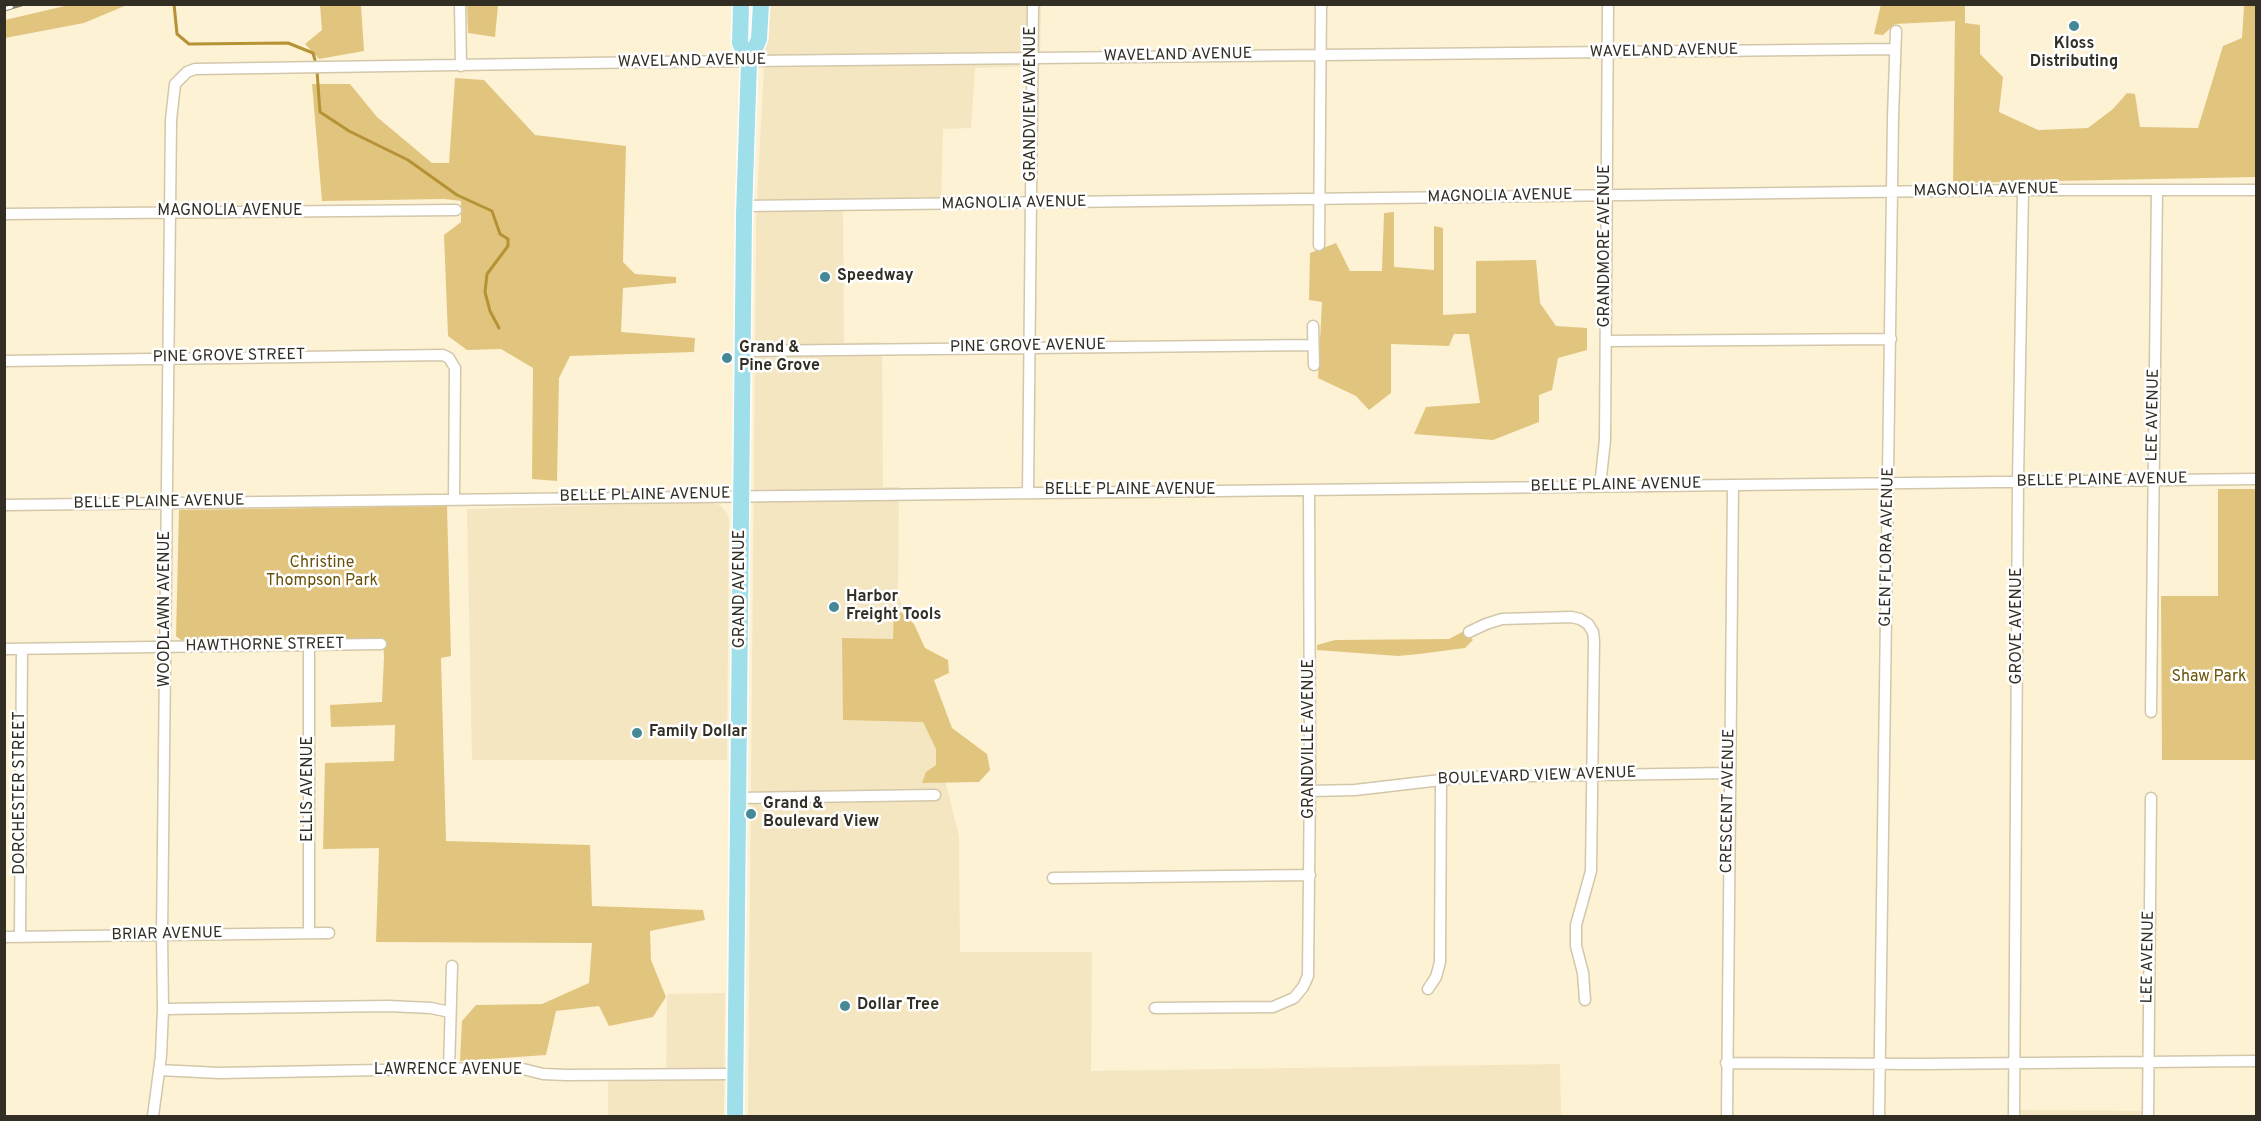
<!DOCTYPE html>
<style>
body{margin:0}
#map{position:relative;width:2261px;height:1121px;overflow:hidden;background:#fef2d5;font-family:Overpass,sans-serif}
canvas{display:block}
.frame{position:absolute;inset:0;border:6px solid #322e23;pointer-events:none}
</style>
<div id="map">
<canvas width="2261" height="1121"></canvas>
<div class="frame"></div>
</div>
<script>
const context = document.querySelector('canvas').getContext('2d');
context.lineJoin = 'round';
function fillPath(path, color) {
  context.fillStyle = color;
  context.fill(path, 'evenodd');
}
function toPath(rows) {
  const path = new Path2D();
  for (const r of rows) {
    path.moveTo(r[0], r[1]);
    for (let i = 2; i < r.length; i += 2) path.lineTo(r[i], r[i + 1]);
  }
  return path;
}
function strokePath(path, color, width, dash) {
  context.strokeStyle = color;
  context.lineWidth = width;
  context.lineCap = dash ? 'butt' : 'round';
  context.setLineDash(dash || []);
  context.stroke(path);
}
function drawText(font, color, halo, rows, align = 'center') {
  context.font = font + ' Overpass,sans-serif';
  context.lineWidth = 5;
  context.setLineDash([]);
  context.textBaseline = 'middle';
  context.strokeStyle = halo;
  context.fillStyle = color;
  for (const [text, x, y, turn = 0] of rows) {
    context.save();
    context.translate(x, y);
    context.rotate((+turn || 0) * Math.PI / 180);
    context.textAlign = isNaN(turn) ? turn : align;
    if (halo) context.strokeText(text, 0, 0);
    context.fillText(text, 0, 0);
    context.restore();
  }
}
fillPath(toPath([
 [767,5,1041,5,1040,66,975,68,971,128,943,129,941,208,843,211,844,343,882,342,883,487,899,487,898,591,959,836,960,952,1092,952,1091,1071,1560,1064,1561,1116,748,1116,756,223],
 [709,502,720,505,727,513,729,520,727,760,472,760,467,509],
 [725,993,724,1116,608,1116,608,1081,666,1080,667,994],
 [2009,1110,2149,1111,2149,1116,2009,1116]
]), '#f5e6c2');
fillPath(toPath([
 [1881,4,1965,5,1965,23,1980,25,1980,54,2003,77,1999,112,2038,130,2088,128,2113,109,2127,93,2135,94,2140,127,2198,128,2223,46,2242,38,2244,5,2256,5,2256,177,1953,183,1955,21,1895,24,1883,35,1874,34],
 [69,5,127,5,84,23,5,38,5,20],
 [320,5,361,5,364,51,319,59,305,44,322,30],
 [467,5,498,5,495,37,468,33],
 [455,78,484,80,535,135,626,146,623,262,635,274,676,277,676,283,623,288,621,332,695,338,694,352,570,356,559,378,557,481,532,479,533,368,501,349,467,350,448,336,444,235,461,222,461,201,444,199,322,201,312,84,350,84,377,117,432,163,449,163],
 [1394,212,1394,267,1434,270,1434,226,1443,228,1443,315,1476,313,1476,261,1536,260,1540,303,1556,326,1587,328,1587,350,1558,358,1552,390,1539,395,1539,422,1493,440,1414,434,1426,407,1480,403,1469,334,1454,334,1449,346,1391,344,1391,393,1369,410,1356,396,1318,378,1322,302,1309,300,1310,253,1336,243,1350,271,1382,271,1384,213],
 [2218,489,2256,489,2256,760,2162,760,2161,596,2218,596],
 [447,506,451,656,441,658,446,841,590,845,592,906,703,910,705,920,650,931,651,960,666,997,653,1017,609,1026,599,1006,556,1011,546,1055,460,1061,462,1021,476,1005,542,1004,589,983,592,943,376,942,379,848,323,849,325,763,394,761,395,725,331,727,330,705,382,702,384,657,383,638,181,640,176,636,179,510],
 [894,606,914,624,925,648,948,660,949,673,934,680,952,728,987,754,990,770,979,782,922,783,926,772,936,765,936,749,923,722,843,720,842,638,893,639],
 [1464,631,1473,640,1465,648,1419,654,1398,656,1317,650,1317,645,1335,640,1449,639]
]), '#e1c57f');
strokePath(toPath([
 [174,4,177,34,189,44,288,43,313,53,315,60],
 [317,71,320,112,349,131,408,160,457,195,492,211,500,234,508,239,508,246,487,274,485,292,490,311,499,328]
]), '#b59335', 3);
const minor = toPath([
 [460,4,461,66],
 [744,206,2023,190,2256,190],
 [4,214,456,210],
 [1319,245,1321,4],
 [1313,326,1314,365],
 [1606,341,1891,339],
 [743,351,1313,345],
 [4,361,443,355,449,358,455,368,454,499],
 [1600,486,1605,440,1608,4],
 [1028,492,1033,4],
 [4,505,2256,479],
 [1469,632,1486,624,1502,619,1571,617,1580,619,1588,624,1593,632,1594,641,1591,871,1576,925,1576,946,1583,973,1585,1000],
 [4,649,381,644],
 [2151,712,2157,190],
 [1310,791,1355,790,1467,777,1729,773],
 [739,798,935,795],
 [1053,878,1310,875],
 [309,933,309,645],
 [4,937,329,933],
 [20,937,22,649],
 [1428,989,1436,977,1440,962,1441,779],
 [1155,1008,1273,1007,1294,998,1303,987,1308,976,1310,776,1309,490],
 [163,1009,388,1006,431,1008,450,1012],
 [1726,1063,1921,1064,2256,1061],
 [449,1069,452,966],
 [159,1070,219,1073,488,1068,519,1068,543,1074,566,1075,736,1074],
 [153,1116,161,1056,163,1009,162,935,171,120,175,84,187,72,195,69,654,62,1895,49],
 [1727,1116,1733,485],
 [1879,1116,1893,118,1896,31],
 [2014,1116,2018,481,2023,190],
 [2148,1116,2151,798]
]);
const primary = toPath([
 [741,4,740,43,749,62],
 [735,1116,744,215,749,62,759,39,761,4]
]);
strokePath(minor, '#d3c7ab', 13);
strokePath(primary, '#fff', 19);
strokePath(minor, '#fff', 10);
strokePath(primary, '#9edfea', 16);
const rail = toPath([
 [4,9,21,4]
]);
strokePath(rail, '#8c8572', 5);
strokePath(rail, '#fff', 3, [9]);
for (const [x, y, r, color] of [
 [2074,26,6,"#448995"],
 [825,277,6,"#448995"],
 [727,358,6,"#448995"],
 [834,607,6,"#448995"],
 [637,733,6,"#448995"],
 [751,814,6,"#448995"],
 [845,1006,6,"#448995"]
]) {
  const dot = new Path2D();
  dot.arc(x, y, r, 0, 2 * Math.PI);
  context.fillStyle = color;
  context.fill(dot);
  strokePath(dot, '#fff', 2);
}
drawText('bold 16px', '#322e23', '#fff', [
 ["Kloss",2074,45,"center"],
 ["Distributing",2074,63,"center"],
 ["Speedway",837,277],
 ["Grand &",739,349],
 ["Pine Grove",739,367],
 ["Harbor",846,598],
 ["Freight Tools",846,616],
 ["Family Dollar",649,733],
 ["Grand &",763,805],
 ["Boulevard View",763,823],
 ["Dollar Tree",857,1006]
], 'left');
drawText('16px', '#322e23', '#fff', [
 ["WAVELAND AVENUE",1664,52,-1],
 ["WAVELAND AVENUE",1178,56,-1],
 ["WAVELAND AVENUE",692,62,-1],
 ["GRANDVIEW AVENUE",1032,104,-90],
 ["MAGNOLIA AVENUE",1986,191,-1],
 ["MAGNOLIA AVENUE",1500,197,-1],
 ["MAGNOLIA AVENUE",1014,204,-1],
 ["MAGNOLIA AVENUE",230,212],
 ["GRANDMORE AVENUE",1606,246,-90],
 ["PINE GROVE AVENUE",1028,347,-1],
 ["PINE GROVE STREET",229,357,-1],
 ["LEE AVENUE",2154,415,-89],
 ["BELLE PLAINE AVENUE",2102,481,-1],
 ["BELLE PLAINE AVENUE",1616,486,-1],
 ["BELLE PLAINE AVENUE",1130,491],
 ["BELLE PLAINE AVENUE",645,496,-1],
 ["BELLE PLAINE AVENUE",159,503,-1],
 ["GLEN FLORA AVENUE",1888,547,-89],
 ["GRAND AVENUE",741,589,-90],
 ["WOODLAWN AVENUE",166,609,-90],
 ["GROVE AVENUE",2018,626,-90],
 ["HAWTHORNE STREET",265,646,-1],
 ["GRANDVILLE AVENUE",1310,739,-90],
 ["BOULEVARD VIEW AVENUE",1537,777,-2],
 ["ELLIS AVENUE",309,789,-90],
 ["DORCHESTER STREET",21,793,-90],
 ["CRESCENT AVENUE",1729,801,-89],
 ["BRIAR AVENUE",167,935,-1],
 ["LEE AVENUE",2149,957,-89],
 ["LAWRENCE AVENUE",448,1071]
]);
drawText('16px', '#695208', '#fff', [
 ["Christine",322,564],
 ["Thompson Park",322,582],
 ["Shaw Park",2209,678]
]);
</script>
